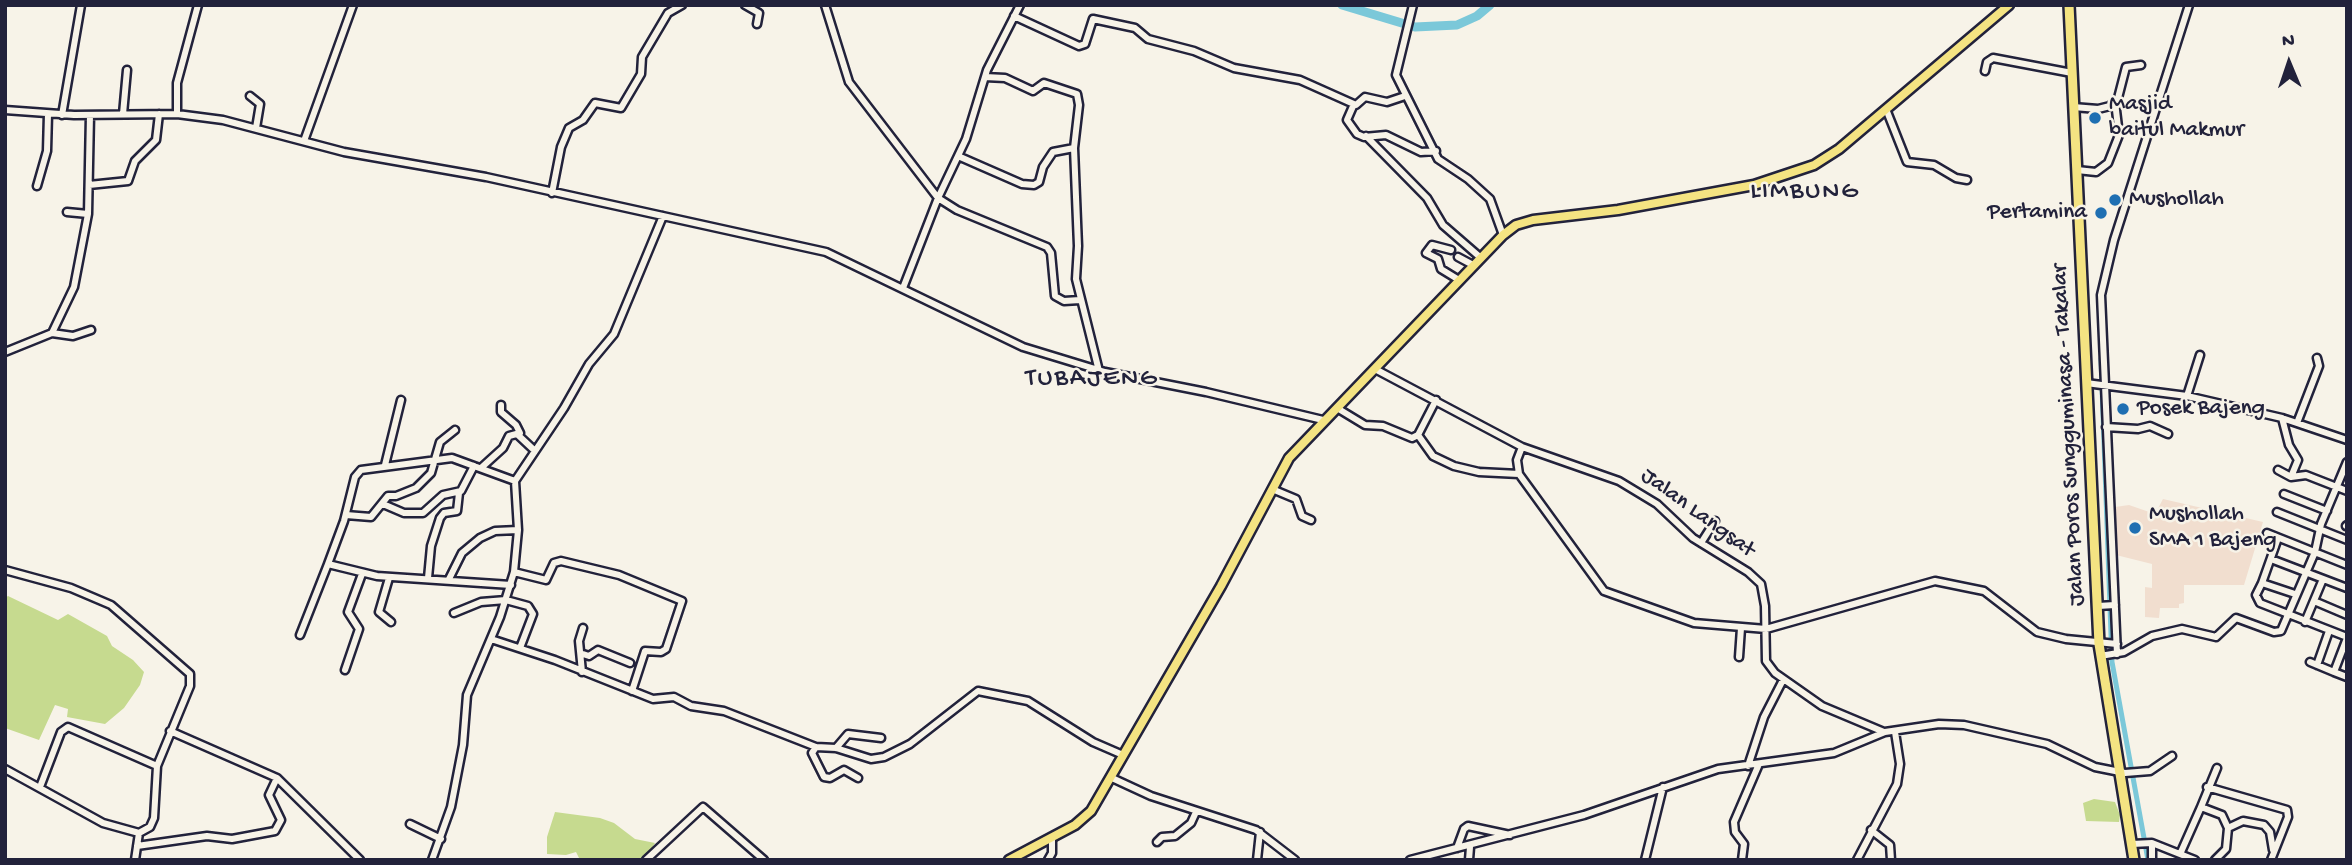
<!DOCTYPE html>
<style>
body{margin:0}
#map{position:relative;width:2352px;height:865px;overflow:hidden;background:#f7f3e8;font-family:"Gochi Hand",sans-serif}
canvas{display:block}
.frame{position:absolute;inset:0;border:7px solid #22223b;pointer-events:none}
.north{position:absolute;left:2254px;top:28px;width:70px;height:70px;-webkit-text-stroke:5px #f7f3e8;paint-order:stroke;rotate:358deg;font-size:19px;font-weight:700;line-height:28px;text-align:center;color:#22223b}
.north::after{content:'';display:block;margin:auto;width:24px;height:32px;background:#22223b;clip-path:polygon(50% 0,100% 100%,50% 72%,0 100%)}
</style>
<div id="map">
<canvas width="2352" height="865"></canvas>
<div class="frame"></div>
<div class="north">N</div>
</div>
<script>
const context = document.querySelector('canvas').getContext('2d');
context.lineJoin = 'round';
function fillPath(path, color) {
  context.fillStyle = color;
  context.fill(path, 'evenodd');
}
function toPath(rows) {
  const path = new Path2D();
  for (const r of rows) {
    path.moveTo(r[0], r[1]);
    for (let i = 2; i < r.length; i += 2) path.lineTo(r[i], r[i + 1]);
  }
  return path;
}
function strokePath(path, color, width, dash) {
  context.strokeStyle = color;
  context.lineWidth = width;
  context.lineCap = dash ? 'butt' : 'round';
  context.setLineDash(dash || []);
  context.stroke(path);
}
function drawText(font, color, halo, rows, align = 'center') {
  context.font = font + ' "Gochi Hand",sans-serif';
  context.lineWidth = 5;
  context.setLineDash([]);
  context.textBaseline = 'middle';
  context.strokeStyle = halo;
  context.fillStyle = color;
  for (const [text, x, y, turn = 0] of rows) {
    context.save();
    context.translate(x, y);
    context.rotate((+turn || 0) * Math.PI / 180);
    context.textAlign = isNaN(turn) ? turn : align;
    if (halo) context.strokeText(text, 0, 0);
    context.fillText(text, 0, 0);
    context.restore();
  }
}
fillPath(toPath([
 [2163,499,2263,522,2244,585,2184,585,2184,603,2179,604,2179,608,2160,608,2159,618,2145,617,2145,587,2152,588,2152,564,2116,555,2115,507,2129,505,2155,514]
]), '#f1decf');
fillPath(toPath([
 [8,596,58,620,68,614,107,636,112,646,133,660,144,672,140,685,124,708,105,724,67,717,68,709,55,705,39,740,5,728,5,598],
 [2094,799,2115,802,2120,815,2119,822,2086,821,2083,803],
 [555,812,600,818,614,823,635,839,655,843,644,860,580,860,576,852,566,855,547,854,547,837]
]), '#c6da8f');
strokePath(toPath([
 [2101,359,2112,662,2148,860]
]), '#7bc8d9', 5);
strokePath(toPath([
 [1342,5,1415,27,1457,25,1477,16,1490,5]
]), '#7bc8d9', 9);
const minor = toPath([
 [745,5,759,13,757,24],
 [825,5,849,82,938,198,957,210,1047,247,1051,253,1055,296,1064,301,1080,300],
 [1413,5,1396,75,1438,159,1468,179,1490,199,1503,235],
 [1014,16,1079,46,1085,44,1093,19,1135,28,1148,39,1194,51,1234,68,1300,80,1356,105,1365,97,1387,102,1405,96],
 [1985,71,1987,62,1993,58,2072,73],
 [985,77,1005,78,1033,91,1044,83,1077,94,1079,105,1074,148,1078,246,1076,279,1099,371],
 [250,96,260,104,256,128],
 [1354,104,1347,120,1357,134,1364,137,1386,135,1421,152,1436,151],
 [2073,107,2098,109,2110,106,2118,98,2126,67,2141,65],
 [1886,109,1907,162,1934,165,1956,178,1967,180],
 [5,110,74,115,177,114,223,120,344,152,486,177,826,252,1023,347,1105,372,1206,392,1323,420],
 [123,114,127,70],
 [177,114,177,83,198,5],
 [62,115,81,5],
 [1366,136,1427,198,1443,225,1481,258],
 [304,141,353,5],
 [958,156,1022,184,1034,185,1039,182,1043,167,1053,152,1074,148],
 [2077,170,2096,172,2108,163,2119,135,2115,102],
 [89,185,128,181,135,161,156,140,159,114],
 [37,186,47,151,48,114],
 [552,193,561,147,569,128,583,120,595,103,621,108,641,74,642,57,668,13,682,5],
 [67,212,88,214],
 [1451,250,1432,245,1426,253,1438,259,1441,269,1459,280],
 [1458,257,1473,265],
 [903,288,938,198,966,139,987,70,1020,5],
 [52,333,73,336,91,330],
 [5,352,52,333,74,287,88,214,90,115],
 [1375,369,1522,447,1619,481,1657,504,1693,538,1748,572,1761,584,1765,606,1766,661,1775,673,1822,706,1884,732],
 [2086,383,2187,396,2282,418,2347,440],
 [2187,396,2200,355],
 [1337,408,1365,425,1383,426,1412,438,1418,435,1436,400],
 [2282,418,2289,445,2298,460,2291,477],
 [2297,423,2319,366,2317,358],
 [2106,427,2138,429,2150,426,2168,434],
 [518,435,534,450],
 [1418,435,1433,456,1454,466,1479,472,1519,474,1517,460,1522,447],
 [385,465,401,400],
 [481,468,503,448,509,436,520,433,516,425,501,412,501,405],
 [2278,470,2291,477,2306,475,2347,491],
 [1519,474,1604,591,1694,623,1766,629,1935,581,1984,591,2037,632,2066,639,2117,644],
 [1272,489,1296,499,1302,516,1311,520],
 [2284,494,2327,511],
 [383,504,404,513,423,513,443,495,461,491,474,466],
 [2277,512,2347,540],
 [346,515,371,517,388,496,396,496,416,488,431,473,440,442,455,430],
 [2346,526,2347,525],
 [2267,533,2347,565],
 [2278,538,2262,583,2295,594],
 [1701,543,1715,521],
 [2271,559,2347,588],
 [5,570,71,588,111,605,190,674,190,686,157,766,154,818,150,827,139,833,135,860],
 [514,572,546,580,554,563,561,561,619,575,682,601,666,649,661,652,645,651,632,691],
 [389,578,379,612,391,622],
 [428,578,431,546,440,518,444,513,457,511,459,493],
 [449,579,462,553,480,538,495,531,518,530],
 [2262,583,2256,595,2260,603,2347,637],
 [511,585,377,576,328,564,344,521,355,477,361,470,452,458,515,481],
 [2314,601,2347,615],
 [2098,606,2115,605],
 [454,613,481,602,506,600,528,606,533,614,520,648],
 [2305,622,2323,579],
 [300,635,328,564],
 [491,639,555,660,653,699,674,697,691,706,724,711,816,747,836,748,871,759,884,757,910,744,978,691,1028,701,1093,742,1123,755],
 [583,654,589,656,598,650,630,663],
 [2117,654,2101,295,2114,240,2189,5],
 [2100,656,2124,652,2152,636,2182,629,2216,637,2236,618,2274,632,2281,631,2315,552,2321,524,2347,462],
 [1739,657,1741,628],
 [2310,662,2334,672,2347,638],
 [2317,665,2329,631],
 [345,670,359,629,348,612,362,574],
 [582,672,579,641,583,628],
 [2334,672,2347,677],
 [170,731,277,778,360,860],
 [816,747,812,753,824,777,830,778,844,770,858,778],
 [836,748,848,734,881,738],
 [1748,766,1764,717,1783,680],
 [5,769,103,823,139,833],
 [1112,778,1151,796,1256,830,1295,860],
 [40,787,61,732,68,727,157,766],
 [2207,787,2287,810,2288,817,2271,860],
 [410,824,441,839],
 [2228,828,2243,821,2264,825,2270,832,2273,850],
 [1871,830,1890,845,1891,860],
 [1157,842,1162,837,1175,836,1191,823,1196,812],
 [2152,843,2152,860],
 [2132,844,2152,843,2195,860],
 [137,846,207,836,232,839,275,831,281,820,269,795,277,778],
 [1457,848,1464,829,1468,826,1510,835],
 [2181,852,2201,807],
 [432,860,451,807,463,745,467,695,500,617,514,572,518,530,515,481,564,408,589,364,614,334,663,216],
 [646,860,703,807,764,860],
 [1048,860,1052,853,1052,837],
 [1257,860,1260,832],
 [1410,860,1584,815,1718,769,1834,753,1885,732,1939,724,1964,725,2047,744,2095,767,2125,773,2150,771,2172,756],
 [1469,860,1470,847],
 [1645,860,1663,787],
 [1742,860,1744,844,1735,832,1734,822,1759,764],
 [1857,860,1897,784,1900,764,1895,732],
 [2215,860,2226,849,2228,828,2222,815,2201,807,2217,768]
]);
const major = toPath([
 [1009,860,1075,825,1091,811,1221,586,1289,458,1503,235,1516,225,1533,220,1618,210,1754,185,1814,165,1839,149,2009,5]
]);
const highway = toPath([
 [2069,5,2099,644,2134,860]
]);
strokePath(minor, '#22223b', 11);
strokePath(major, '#22223b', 13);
strokePath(highway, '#22223b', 14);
strokePath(minor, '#f7f3e8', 6);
strokePath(major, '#f4e382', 8);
strokePath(highway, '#f4e382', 9);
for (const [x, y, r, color] of [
 [2095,118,7,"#1f6fb2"],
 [2115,200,7,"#1f6fb2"],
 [2101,213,7,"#1f6fb2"],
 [2123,409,7,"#1f6fb2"],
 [2135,528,7,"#1f6fb2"]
]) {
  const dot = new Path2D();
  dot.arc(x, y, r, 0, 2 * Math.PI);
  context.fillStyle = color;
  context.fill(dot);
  strokePath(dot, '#f7f3e8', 2.5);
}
drawText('23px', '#22223b', '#f7f3e8', [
 ["Masjid",2109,105],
 ["baitul Makmur",2109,131],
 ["Mushollah",2129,200],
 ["Pertamina",2087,213,"right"],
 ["Posek Bajeng",2137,409],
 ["Mushollah",2149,515],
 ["SMA 1 Bajeng",2149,541]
], 'left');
drawText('23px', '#22223b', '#f7f3e8', [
 ["Jalan Poros Sungguminasa - Takalar",2070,435,-93],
 ["Jalan Langsat",1697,514,36]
]);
context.letterSpacing = '2px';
drawText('26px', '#22223b', '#f7f3e8', [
 ["LIMBUNG",1805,193],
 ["TUBAJENG",1092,380]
]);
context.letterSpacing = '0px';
</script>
